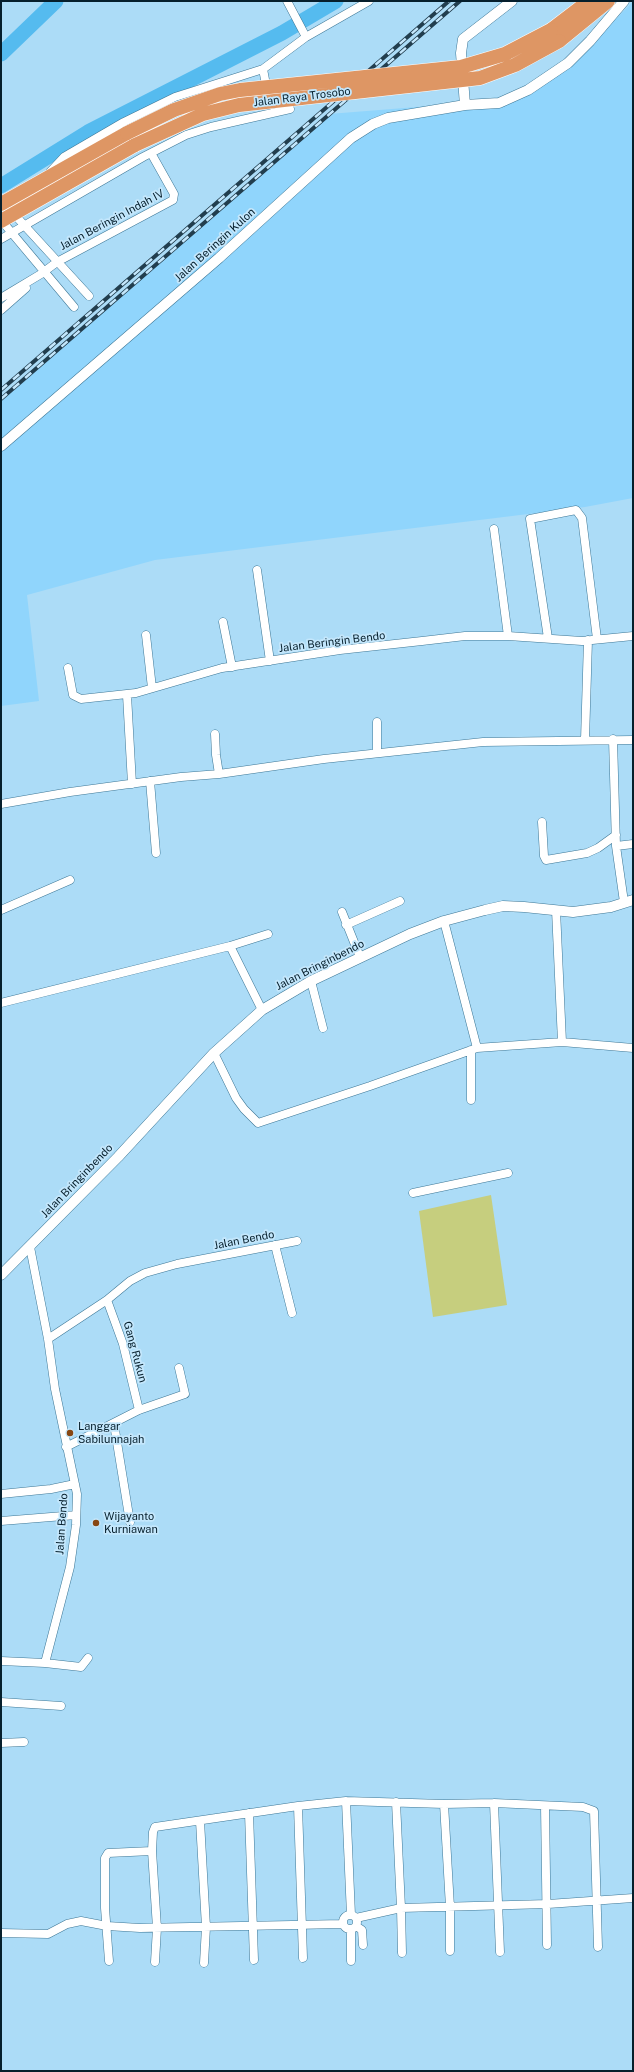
<!DOCTYPE html>
<style>
body{margin:0}
#map{position:relative;width:634px;height:2072px;overflow:hidden;background:#acdcf7;font-family:"Public Sans",sans-serif}
canvas{display:block}
.frame{position:absolute;inset:0;border:2px solid #061f2c;pointer-events:none}
</style>
<div id="map">
<canvas width="634" height="2072"></canvas>
<div class="frame"></div>
</div>
<script>
const context = document.querySelector('canvas').getContext('2d');
context.lineJoin = 'round';
function fillPath(path, color) {
  context.fillStyle = color;
  context.fill(path, 'evenodd');
}
function toPath(rows) {
  const path = new Path2D();
  for (const r of rows) {
    if (r.length === 3) {
      path.moveTo(r[0] + r[2], r[1]);
      path.arc(r[0], r[1], r[2], 0, 2 * Math.PI);
      continue;
    }
    path.moveTo(r[0], r[1]);
    for (let i = 2; i < r.length; i += 2) path.lineTo(r[i], r[i + 1]);
  }
  return path;
}
function strokePath(path, color, width, dash) {
  context.strokeStyle = color;
  context.lineWidth = width;
  context.lineCap = dash ? 'butt' : 'round';
  context.setLineDash(dash || []);
  context.stroke(path);
}
function drawText(font, color, halo, rows, align = 'center') {
  context.font = font + ' "Public Sans",sans-serif';
  context.lineWidth = 3.5;
  context.setLineDash([]);
  context.textBaseline = 'middle';
  context.strokeStyle = halo;
  context.fillStyle = color;
  for (const [text, x, y, turn = 0] of rows) {
    context.save();
    context.translate(x, y);
    context.rotate((+turn || 0) * Math.PI / 180);
    context.textAlign = isNaN(turn) ? turn : align;
    if (halo) context.strokeText(text, 0, 0);
    context.fillText(text, 0, 0);
    context.restore();
  }
}
fillPath(toPath([
 [633,1,633,498,585,507,155,560,27,595,39,701,1,706,1,401,329,114,442,105,503,105,590,47]
]), '#90d5fc');
fillPath(toPath([
 [491,1195,507,1305,433,1317,419,1211]
]), '#c6ce7e');
strokePath(toPath([
 [1,54,56,1],
 [1,186,88,132,282,33,336,1]
]), '#55bbef', 15);
const minor = toPath([
 [287,1,306,37],
 [263,69,267,90],
 [50,172,64,157,124,122,175,97,263,69,306,37,369,1],
 [13,213,89,296],
 [1,220,74,307],
 [1,239,143,157,186,135,211,127,290,109],
 [1,298,41,274,57,262,173,200,174,194,151,153],
 [1,310,26,288],
 [494,529,508,636],
 [257,570,270,661],
 [223,622,232,667],
 [146,635,152,688],
 [548,638,530,519,576,510,582,518,597,639],
 [68,668,73,695,81,699,136,693,222,668,340,650,422,641,465,636,508,636,582,641,633,636],
 [127,695,132,784],
 [377,722,377,753],
 [215,734,216,755,219,774],
 [613,739,616,846,624,902],
 [585,740,588,640],
 [150,781,156,853],
 [1,804,70,792,181,777,219,774,324,759,483,742,633,740],
 [542,822,544,856,546,860,587,853,598,848,616,835],
 [616,846,633,844],
 [1,910,70,880],
 [556,910,562,1042],
 [342,912,360,957],
 [444,921,477,1048],
 [346,925,400,901],
 [230,946,262,1010],
 [311,981,323,1028],
 [1,1003,230,946,268,934],
 [471,1050,471,1100],
 [214,1053,236,1098,244,1109,258,1123,370,1086,477,1048,562,1042,633,1048],
 [413,1193,508,1173],
 [275,1245,292,1313],
 [107,1300,123,1344,139,1410],
 [48,1339,107,1300,130,1281,145,1273,177,1264,297,1241],
 [114,1424,130,1522],
 [66,1447,139,1410,185,1394,179,1368],
 [1,1494,51,1489,75,1484],
 [1,1521,76,1515],
 [1,1661,45,1663,70,1567,76,1525,77,1494,55,1389,48,1339,30,1247],
 [45,1663,81,1667,88,1658],
 [1,1702,61,1706],
 [1,1743,24,1742],
 [346,1801,351,1915],
 [396,1802,401,1908,402,1953],
 [494,1803,500,1952],
 [444,1804,450,1907,450,1951],
 [298,1806,303,1958],
 [545,1806,547,1945],
 [249,1813,254,1960],
 [200,1821,206,1927,204,1963],
 [350,1922,7],
 [356,1918,401,1908,548,1904,633,1898],
 [356,1926,362,1930,363,1945],
 [351,1929,351,1961],
 [1,1933,48,1934,67,1924,81,1921,107,1926,140,1928,343,1924],
 [109,1961,105,1908,105,1858,108,1853,152,1851],
 [155,1962,157,1928,152,1851,153,1832,155,1827,298,1806,346,1801,444,1804,494,1803,583,1807,594,1811,598,1947]
]);
const tertiary = toPath([
 [465,105,461,53,463,39,512,1],
 [1,446,219,258,351,138,373,124,388,118,465,105,499,103,528,90,568,63,590,41,624,1],
 [1,1275,118,1157,214,1053,262,1010,311,981,410,934,444,921,485,910,503,906,524,907,573,912,611,907,633,900]
]);
const trunk = toPath([
 [551,30,589,1],
 [559,41,608,1],
 [1,204,127,133],
 [1,221,135,145]
]);
strokePath(minor, '#3d7796', 9);
strokePath(tertiary, '#3d7796', 11);
strokePath(trunk, '#fff', 15);
strokePath(minor, '#fff', 8);
strokePath(tertiary, '#fff', 10);
strokePath(trunk, '#de9664', 14);
const rail = toPath([
 [1,390,449,1],
 [1,399,460,1]
]);
strokePath(rail, '#223e4e', 4);
strokePath(rail, '#c4e7fc', 2.5, [8]);
const trunkBridge = toPath([
 [127,133,174,110,220,94,240,90,461,67,505,54,551,30],
 [135,145,203,114,239,105,480,78,515,65,559,41]
]);
strokePath(trunkBridge, '#fff', 15, []);
strokePath(trunkBridge, '#de9664', 14);
for (const [x, y, r, color] of [
 [70,1433,4,"#874612"],
 [96,1523,4,"#874612"]
]) {
  const dot = new Path2D();
  dot.arc(x, y, r, 0, 2 * Math.PI);
  context.fillStyle = color;
  context.fill(dot);
  strokePath(dot, '#c4e7fc', 1.5);
}
drawText('11px', '#061f2c', '#c4e7fc', [
 ["Jalan Raya Trosobo",302,97,-7],
 ["Jalan Beringin Indah IV",112,220,-28],
 ["Jalan Beringin Kulon",215,245,-42],
 ["Jalan Beringin Bendo",332,642,-7],
 ["Jalan Bringinbendo",320,965,-27],
 ["Jalan Bringinbendo",77,1181,-46],
 ["Jalan Bendo",244,1240,-11],
 ["Gang Rukun",135,1352,75],
 ["Jalan Bendo",62,1524,-86]
]);
drawText('11px', '#061f2c', '#c4e7fc', [
 ["Langgar",78,1427],
 ["Sabilunnajah",78,1440],
 ["Wijayanto",104,1517],
 ["Kurniawan",104,1530]
], 'left');
</script>
